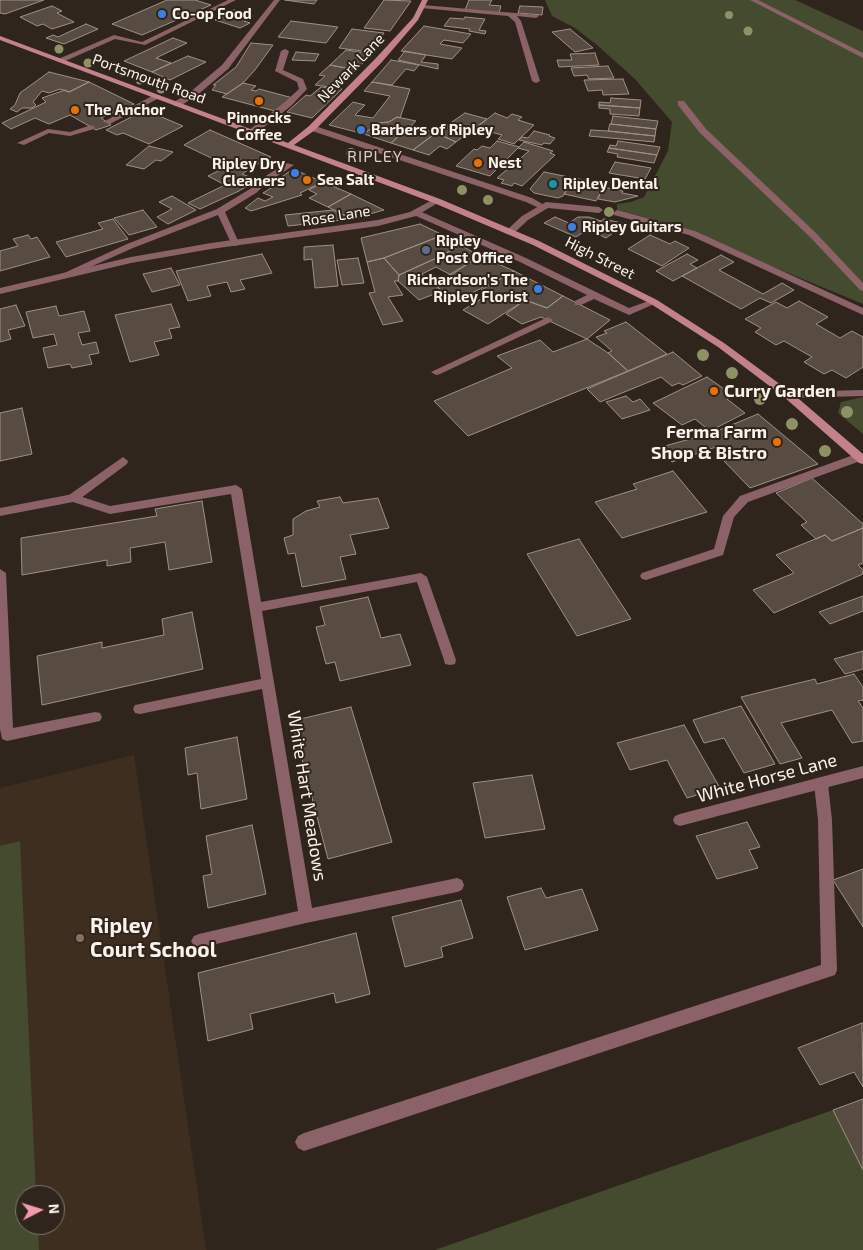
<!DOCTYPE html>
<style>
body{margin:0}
#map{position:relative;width:863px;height:1250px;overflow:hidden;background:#30251c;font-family:"Exo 2",sans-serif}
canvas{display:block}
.north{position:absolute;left:15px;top:1185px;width:50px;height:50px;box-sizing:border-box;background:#30251c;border:1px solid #81776f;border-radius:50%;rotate:85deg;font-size:14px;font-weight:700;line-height:20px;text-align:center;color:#faf2ec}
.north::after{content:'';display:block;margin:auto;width:18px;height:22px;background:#f19ab1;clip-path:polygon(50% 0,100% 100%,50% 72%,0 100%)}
</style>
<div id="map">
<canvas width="863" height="1250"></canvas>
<div class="north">N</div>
</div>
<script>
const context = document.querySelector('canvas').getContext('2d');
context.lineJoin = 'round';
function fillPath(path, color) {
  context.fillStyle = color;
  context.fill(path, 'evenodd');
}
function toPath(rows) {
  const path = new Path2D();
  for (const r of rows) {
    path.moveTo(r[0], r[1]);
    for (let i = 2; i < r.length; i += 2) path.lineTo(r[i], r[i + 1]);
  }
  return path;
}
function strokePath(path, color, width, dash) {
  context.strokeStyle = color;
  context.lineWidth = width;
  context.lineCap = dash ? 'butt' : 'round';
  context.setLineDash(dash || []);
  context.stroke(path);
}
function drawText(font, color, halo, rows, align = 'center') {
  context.font = font + ' "Exo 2",sans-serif';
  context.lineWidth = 4;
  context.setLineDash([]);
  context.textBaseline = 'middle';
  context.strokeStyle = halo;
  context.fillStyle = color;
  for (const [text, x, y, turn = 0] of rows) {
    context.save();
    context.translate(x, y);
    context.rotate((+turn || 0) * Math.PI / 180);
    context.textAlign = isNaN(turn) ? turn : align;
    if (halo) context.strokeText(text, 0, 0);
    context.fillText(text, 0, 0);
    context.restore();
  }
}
fillPath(toPath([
 [134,755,206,1250,0,1250,0,788],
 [25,1195,55,1195,55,1225,25,1225]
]), '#3e2e20');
fillPath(toPath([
 [545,0,795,0,863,31,863,304,667,223,617,210,617,204,631,202,644,197,668,151,672,122,635,79,597,45,575,28,552,16],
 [863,397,863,434,838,413,841,402],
 [20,841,36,1195,25,1195,25,1225,38,1225,39,1250,0,1250,0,846],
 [833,1110,863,1170,863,1250,435,1250]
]), '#454b2e');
const building = toPath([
 [0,0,44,0,5,14,0,13,0,0],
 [167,0,195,0,211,5,142,35,112,24,167,0],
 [285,0,317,0,314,4,285,0],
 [384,0,411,1,390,31,364,28,384,0],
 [469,0,492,0,489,5,501,6,499,13,465,10,469,0],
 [52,6,62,11,57,13,74,22,52,29,43,24,37,26,20,17,52,6],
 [520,6,543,7,542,15,518,13,520,6],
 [234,10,253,16,244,21,250,23,240,28,215,20,234,10],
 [465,17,485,19,479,30,486,31,485,34,469,31,470,29,444,26,450,18,464,19,465,17],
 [291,21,338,27,326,43,278,37,291,21],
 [86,24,98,29,64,44,46,38,53,35,58,37,86,24],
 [424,26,471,34,463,43,444,40,440,44,462,48,452,59,401,51,424,26],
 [352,29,384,33,371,52,339,48,352,29],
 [570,29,593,48,575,52,552,32,570,29],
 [173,38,187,43,156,58,171,63,152,72,124,61,173,38],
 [251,43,273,45,255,70,243,83,227,94,212,90,216,85,213,85,236,67,251,43],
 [346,50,372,54,356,70,330,65,346,50],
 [405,51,426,55,421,62,438,64,438,69,398,60,405,51],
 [296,52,319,54,315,61,292,60,296,52],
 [595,53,599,65,559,67,557,60,572,60,570,54,595,53],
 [188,56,206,62,170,80,152,72,188,56],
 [391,60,419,65,414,71,406,69,392,85,372,82,391,60],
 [330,65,356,70,338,88,315,85,325,76,319,75,330,65],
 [608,66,614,78,589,79,587,75,574,76,571,68,608,66],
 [49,72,89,82,69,92,60,89,49,93,42,91,33,102,36,105,32,108,22,108,17,112,10,109,15,105,20,93,49,72],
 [623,79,629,94,603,95,602,90,588,91,584,80,623,79],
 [89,82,134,104,101,118,111,125,96,130,70,115,49,124,35,118,11,129,2,123,46,102,42,98,65,90,69,92,89,82],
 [372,82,410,89,400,118,397,117,389,122,378,123,364,134,329,125,353,102,365,105,355,115,373,118,390,96,364,91,372,82],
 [243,83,256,86,251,90,256,91,259,89,293,98,275,111,222,97,243,83],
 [331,86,342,89,312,118,287,112,306,95,310,96,321,87,329,88,331,86],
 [611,98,641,100,640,108,599,105,599,102,610,103,611,98],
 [599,105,640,108,639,116,610,114,610,109,599,108,599,105],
 [139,113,146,116,152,113,183,126,149,144,123,133,117,135,106,130,139,113],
 [465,113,487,119,456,142,436,133,465,113],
 [495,113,507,118,512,114,522,117,518,120,534,125,514,144,498,139,502,135,476,128,495,113],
 [613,116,658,121,656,129,611,124,613,116],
 [397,117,416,121,391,143,364,134,378,123,389,122,397,117],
 [610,124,656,129,655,136,608,131,610,124],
 [411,125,436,133,413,150,391,143,411,125],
 [210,130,271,157,254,166,240,160,228,166,184,145,210,130],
 [591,130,608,131,655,136,654,142,589,136,591,130],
 [534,131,550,135,549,136,555,138,550,144,544,143,542,145,519,140,522,137,528,138,534,131],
 [436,133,456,142,447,149,440,146,429,155,413,150,436,133],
 [497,141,519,147,490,176,456,166,474,149,477,150,482,146,490,148,497,141],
 [618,141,660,147,657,155,609,148,610,145,616,146,618,141],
 [524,142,553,151,550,153,555,155,522,186,514,183,512,186,501,183,504,180,497,178,529,151,518,148,524,142],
 [149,146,173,152,161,161,156,160,144,169,126,165,149,146],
 [609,148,657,155,654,163,617,157,618,154,607,152,609,148],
 [240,160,254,166,242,174,257,180,239,191,200,209,188,203,225,185,208,176,240,160],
 [615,162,651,168,645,179,609,173,615,162],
 [293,169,323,182,300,193,302,195,251,211,245,208,258,198,265,201,273,197,263,193,284,180,280,178,293,169],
 [544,172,574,178,563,196,558,198,534,193,530,189,544,172],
 [574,178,605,184,596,201,564,194,574,178],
 [323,182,351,194,328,207,309,198,317,194,309,190,323,182],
 [603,187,623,191,622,193,638,196,615,202,598,199,603,187],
 [351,194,384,210,352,219,328,207,351,194],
 [172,196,196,210,168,224,157,217,172,209,159,202,172,196],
 [143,210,157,227,129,235,114,218,143,210],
 [333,210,352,219,288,226,285,215,333,210],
 [555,217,569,223,578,217,589,217,601,221,576,237,544,223,555,217],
 [113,219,128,239,66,257,56,242,103,229,98,223,113,219],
 [604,219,626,224,606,238,588,230,604,219],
 [420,224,443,235,384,258,367,262,361,238,420,224],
 [28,235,31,239,37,237,50,257,0,271,0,251,18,246,13,239,28,235],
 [443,235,460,245,441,256,399,275,384,258,443,235],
 [650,235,670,244,675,241,689,248,662,266,628,249,650,235],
 [333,245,338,286,315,288,312,259,304,260,304,247,333,245],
 [460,245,480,256,451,275,436,267,422,274,442,291,419,300,398,281,399,275,441,256,460,245],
 [262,254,272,273,240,280,245,289,231,292,227,282,207,286,211,296,188,301,176,271,262,254],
 [687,254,698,260,690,264,697,268,673,281,656,271,687,254],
 [721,255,734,262,719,270,763,294,782,283,794,290,771,303,760,298,741,309,682,276,721,255],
 [480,256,514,271,455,302,434,284,480,256],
 [358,258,364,283,342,285,337,260,358,258],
 [384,258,399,275,398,281,394,281,403,295,388,297,403,321,383,325,369,293,375,292,367,262,384,258],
 [171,268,180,285,152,292,143,274,171,268],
 [514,271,563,296,547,308,525,300,488,324,463,310,489,294,481,290,514,271],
 [563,296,610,320,587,339,541,317,522,324,506,314,525,300,547,308,563,296],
 [799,301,828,317,816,324,840,338,852,331,863,337,863,367,846,378,832,370,824,374,804,362,812,357,784,341,776,345,755,332,761,328,745,319,776,302,787,308,799,301],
 [171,304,180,327,169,329,172,338,154,342,159,355,130,362,115,315,171,304],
 [16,305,25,326,8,330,11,339,0,342,0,309,16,305],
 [56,306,59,316,84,311,90,331,78,333,82,345,96,342,99,353,89,355,92,364,72,368,70,364,48,368,43,348,57,345,54,334,33,338,26,312,56,306],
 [626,322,667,354,628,371,608,353,612,351,596,337,607,333,604,331,626,322],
 [587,339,608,353,628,371,468,436,434,401,512,368,497,356,540,340,553,352,587,339],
 [673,352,702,376,683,385,679,383,672,386,661,377,600,402,587,389,673,352],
 [707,377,734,396,727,399,745,413,710,431,695,419,682,425,653,403,707,377],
 [626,396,633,402,640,399,650,410,622,419,606,402,626,396],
 [22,408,32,454,0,461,0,413,22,408],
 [758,414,818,464,750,488,723,460,729,457,719,446,672,462,661,447,712,433,758,414],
 [673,471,707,512,622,538,595,502,637,489,633,484,673,471],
 [812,478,863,524,863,528,832,541,825,535,816,539,801,525,807,522,776,493,812,478],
 [340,497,343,503,378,498,389,528,350,535,356,554,340,557,346,579,302,587,295,553,288,554,284,538,293,535,293,519,306,511,320,507,317,501,340,497],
 [202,501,212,562,169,570,165,542,130,548,131,562,107,566,107,560,22,575,21,538,157,516,155,509,202,501],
 [863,528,863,563,858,565,863,570,863,574,774,613,753,590,794,573,776,555,825,535,832,541,863,528],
 [579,539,631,619,577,636,527,554,579,539],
 [863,596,863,611,830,624,819,612,863,596],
 [368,597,381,638,400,634,411,665,340,681,335,662,326,664,316,627,325,625,320,607,368,597],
 [192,612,203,669,42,705,37,656,102,642,102,648,164,635,162,619,192,612],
 [863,651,863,669,845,674,834,659,863,651],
 [854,674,863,687,863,700,858,701,863,708,863,741,852,743,832,710,781,723,802,758,780,764,741,697,815,679,817,684,854,674],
 [741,706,775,764,744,773,724,738,704,743,693,720,741,706],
 [351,707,392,842,328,859,292,721,351,707],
 [684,725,720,788,687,798,667,760,630,770,617,743,684,725],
 [237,737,247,799,201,809,197,773,188,775,185,748,237,737],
 [532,775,545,829,485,838,473,783,532,775],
 [747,822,760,847,749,850,758,868,717,879,696,836,747,822],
 [252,825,266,894,208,908,203,876,212,874,206,836,252,825],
 [863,869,863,927,833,880,863,869],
 [541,888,546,898,582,889,598,930,525,950,507,897,541,888],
 [461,900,473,938,441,947,443,957,405,967,392,917,461,900],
 [356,933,370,994,336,1003,334,993,250,1014,253,1029,208,1041,198,973,356,933],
 [862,1023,863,1087,854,1072,820,1085,798,1048,862,1023],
 [863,1099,863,1170,833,1110,863,1099]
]);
fillPath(building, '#584c42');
strokePath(building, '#9e9085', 1);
fillPath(toPath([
 [228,0,236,0,145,45,115,39,63,62,56,60,114,35,142,42,228,0],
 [274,0,280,0,228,69,195,97,180,106,174,106,174,102,189,93,222,65,274,0],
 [750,0,758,0,863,53,863,58,750,0],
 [423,5,538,15,539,16,536,18,517,16,521,21,540,81,536,83,532,81,515,22,508,16,421,8,420,7,423,5],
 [285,49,289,51,283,70,303,79,307,89,291,106,255,134,249,134,249,130,285,102,299,89,297,82,275,71,281,51,285,49],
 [154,95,161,97,110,124,103,122,154,95],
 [678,101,684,101,706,129,816,233,863,283,863,291,860,290,810,237,700,133,678,105,678,101],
 [91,125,95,127,94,129,70,136,49,133,24,145,17,143,48,129,70,132,91,125],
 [309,126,315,126,532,198,546,206,539,208,526,202,309,130,309,126],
 [417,210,526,258,629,308,654,299,659,302,629,315,594,299,581,305,575,305,575,301,587,295,520,262,414,215,413,213,417,210],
 [548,317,553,320,551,322,440,374,436,375,431,372,548,317],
 [123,457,128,461,127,464,77,501,69,501,67,498,69,495,123,457],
 [821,778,826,780,828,784,832,820,837,970,835,975,304,1151,298,1148,295,1142,298,1136,304,1133,821,965,818,820,814,784,816,780,821,778]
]), '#8b6267');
fillPath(toPath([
 [287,163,294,165,273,179,267,179,267,175,287,163]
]), '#8b6267');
fillPath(toPath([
 [267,175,274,177,256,193,225,212,239,243,238,245,235,246,231,243,218,215,133,248,70,276,64,276,62,274,127,244,217,209,250,189,267,175],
 [546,202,599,207,603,210,599,213,548,208,528,220,514,233,508,233,508,229,522,216,546,202],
 [617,210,695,231,863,308,863,315,689,235,614,215,613,213,617,210],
 [863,390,863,396,788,398,783,395,788,392,863,390],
 [859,453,863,455,863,460,748,502,734,517,723,555,646,580,642,579,640,576,642,573,714,549,723,516,740,496,859,453],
 [236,485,242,489,261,602,421,573,427,577,456,660,455,664,450,665,445,664,444,660,417,582,262,611,312,908,457,878,462,880,464,885,462,890,457,892,306,923,199,948,194,946,191,941,194,936,199,934,298,911,262,689,140,714,135,713,133,709,135,705,140,704,261,679,231,494,110,514,73,502,0,516,0,508,73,494,110,506,236,485],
 [0,569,6,573,13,728,95,712,100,713,102,717,100,721,7,741,2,739,0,729,0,569],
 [863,766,863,778,680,826,675,824,673,820,675,816,680,814,863,766]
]), '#8b6267');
fillPath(toPath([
 [434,199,441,201,416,216,378,226,211,249,131,263,0,294,0,288,131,257,211,243,378,220,410,212,434,199]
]), '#8b6267');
fillPath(toPath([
 [422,0,428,0,418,20,382,62,315,130,294,145,440,199,539,241,657,300,724,343,792,393,863,454,863,464,859,463,784,397,718,347,651,304,533,245,434,203,0,40,0,36,288,143,309,126,376,58,413,18,422,0]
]), '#c3828b');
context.fillStyle = '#8e9066';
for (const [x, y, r] of [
 [729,15,4],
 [748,31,4.5],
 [59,49,4.5],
 [88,63,4.5],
 [122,72,4.5],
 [140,80,4.5],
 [161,89,4.5],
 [351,153,5],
 [462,190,5],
 [488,200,5],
 [609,212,5],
 [703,355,6],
 [732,373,6],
 [760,399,6],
 [847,412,6],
 [792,424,6],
 [825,451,6]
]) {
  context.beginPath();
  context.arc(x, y, r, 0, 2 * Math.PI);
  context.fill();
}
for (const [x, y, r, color] of [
 [162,14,5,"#3f7fe0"],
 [259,101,5,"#e8710a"],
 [75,110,5,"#e8710a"],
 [361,130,5,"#3f7fe0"],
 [478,163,5,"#e8710a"],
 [295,173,5,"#3f7fe0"],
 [307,180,5,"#e8710a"],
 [553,184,5,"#0f9aa8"],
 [572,227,5,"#3f7fe0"],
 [426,250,5,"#5c6f8a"],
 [538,289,5,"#3f7fe0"],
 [714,391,5,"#e8710a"],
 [777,442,5,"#e8710a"],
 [80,938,5,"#8d6e63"]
]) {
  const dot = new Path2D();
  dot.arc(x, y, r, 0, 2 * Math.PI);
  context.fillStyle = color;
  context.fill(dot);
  strokePath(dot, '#30251c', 2);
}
drawText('bold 15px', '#faf2ec', '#30251c', [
 ["Co-op Food",172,14],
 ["The Anchor",85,110],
 ["Pinnocks",259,118,"center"],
 ["Coffee",259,135,"center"],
 ["Barbers of Ripley",371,130],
 ["Nest",488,163],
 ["Ripley Dry",285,164,"right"],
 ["Cleaners",285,181,"right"],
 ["Sea Salt",317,180],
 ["Ripley Dental",563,184],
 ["Ripley Guitars",582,227],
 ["Ripley",436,241],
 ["Post Office",436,258],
 ["Richardson's The",528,280,"right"],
 ["Ripley Florist",528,297,"right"]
], 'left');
drawText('15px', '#faf2ec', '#30251c', [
 ["Newark Lane",351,68,-46],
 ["Portsmouth Road",149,79,20],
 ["Rose Lane",336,216,-9],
 ["High Street",600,258,27]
]);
context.letterSpacing = '1px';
drawText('16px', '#ddcec2', '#30251c', [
 ["RIPLEY",375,157]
]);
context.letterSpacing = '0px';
drawText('bold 18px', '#faf2ec', '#30251c', [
 ["Curry Garden",724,391],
 ["Ferma Farm",767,432,"right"],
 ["Shop & Bistro",767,453,"right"]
], 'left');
drawText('18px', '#faf2ec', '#30251c', [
 ["White Horse Lane",767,778,-15],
 ["White Hart Meadows",307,796,81]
]);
drawText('bold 21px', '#faf2ec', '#30251c', [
 ["Ripley",90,926],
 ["Court School",90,950]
], 'left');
</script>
